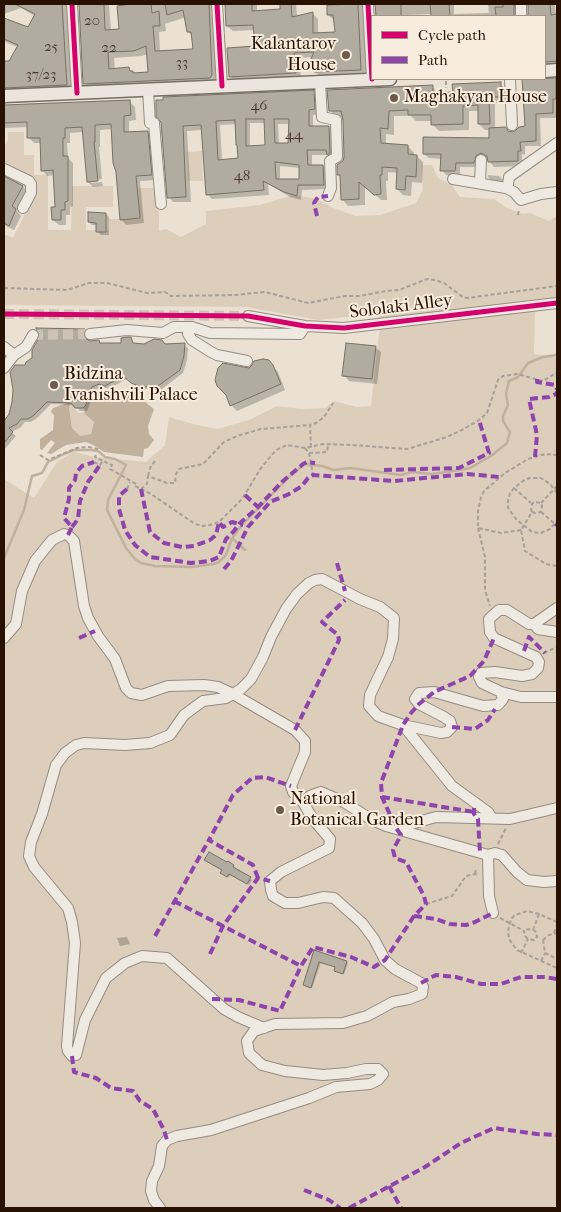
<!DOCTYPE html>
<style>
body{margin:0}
#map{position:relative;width:561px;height:1212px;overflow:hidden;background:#eae1d3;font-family:"IM FELL French Canon",serif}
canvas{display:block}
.frame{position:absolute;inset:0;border:5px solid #281100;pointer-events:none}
.legend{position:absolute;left:371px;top:15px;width:175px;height:65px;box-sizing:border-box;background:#f7ecdd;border:1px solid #a49485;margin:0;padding:6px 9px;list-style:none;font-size:15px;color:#281100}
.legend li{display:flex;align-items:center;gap:10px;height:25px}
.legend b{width:25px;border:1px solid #a49485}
</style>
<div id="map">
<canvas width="561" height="1212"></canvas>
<div class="frame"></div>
<ul class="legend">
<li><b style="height:6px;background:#d6006c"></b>Cycle path</li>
<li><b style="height:6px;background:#8e44ad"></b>Path</li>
</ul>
</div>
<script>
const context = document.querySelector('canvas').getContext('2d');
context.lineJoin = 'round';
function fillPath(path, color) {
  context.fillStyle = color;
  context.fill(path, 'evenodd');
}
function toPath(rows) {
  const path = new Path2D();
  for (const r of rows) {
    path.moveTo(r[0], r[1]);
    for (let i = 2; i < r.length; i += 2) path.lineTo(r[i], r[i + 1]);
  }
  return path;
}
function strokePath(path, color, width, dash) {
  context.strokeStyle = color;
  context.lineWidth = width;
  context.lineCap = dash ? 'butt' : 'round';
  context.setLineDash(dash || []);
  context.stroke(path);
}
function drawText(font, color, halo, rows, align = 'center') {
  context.font = font + ' "IM FELL French Canon",serif';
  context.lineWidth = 4;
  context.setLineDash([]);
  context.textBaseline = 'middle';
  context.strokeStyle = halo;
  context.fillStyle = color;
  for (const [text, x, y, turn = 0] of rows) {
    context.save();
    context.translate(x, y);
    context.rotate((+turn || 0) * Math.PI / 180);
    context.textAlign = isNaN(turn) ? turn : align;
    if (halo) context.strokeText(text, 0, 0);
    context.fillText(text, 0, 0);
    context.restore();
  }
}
fillPath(toPath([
 [8,132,24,132,24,155,34,155,34,175,48,175,48,230,71,230,72,186,113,186,113,207,86,207,86,230,109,230,109,219,139,219,139,188,159,188,159,231,166,229,181,237,206,224,206,211,260,205,290,196,301,196,317,199,331,207,355,216,380,215,416,203,423,190,421,165,432,165,438,178,452,185,460,197,494,199,507,208,523,214,530,213,549,221,557,216,557,303,535,305,534,354,557,357,557,1208,4,1208,4,479,34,498,57,462,73,452,96,457,146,462,165,445,169,417,193,424,217,429,249,420,277,406,302,409,325,408,334,401,357,407,371,406,380,324,378,314,318,320,247,307,4,305,4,234,13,238,26,212,18,207,27,189,4,177,4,148,8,139],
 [202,151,203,181,188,181,187,152],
 [71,403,78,413,85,412,85,413,94,421,91,434,80,436,72,428,69,407]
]), '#dccebb');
fillPath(toPath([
 [105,391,139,397,154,409,148,426,149,434,154,440,148,448,144,449,143,457,104,452,93,445,86,442,66,445,51,454,47,453,55,443,51,440,42,450,40,449,40,439,53,430,54,415,51,412,53,408,67,403,71,403,69,408,72,428,80,436,91,434,94,422,84,413,85,410,83,408,86,405,87,396]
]), '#c0b09c');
fillPath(toPath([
 [4,4,32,4,42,10,42,4,67,4,71,90,4,93,4,62,10,62,18,47,5,42,4,45,4,20,28,28,35,16,21,8,4,14],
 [80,4,109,4,111,31,121,30,118,4,212,4,218,82,91,90,85,84],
 [186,17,188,32,193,36,194,50,160,52,159,32,166,31,165,24],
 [148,54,149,73,134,74,129,69,115,70,114,58,141,56],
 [226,4,257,4,257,12,281,10,281,4,296,4,297,17,312,13,318,19,318,34,336,34,334,20,328,15,328,4,324,4,363,4,366,75,321,77,315,72,313,57,299,58,301,78,236,82,230,76,256,48,255,30,233,31,227,26],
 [377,4,454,4,454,14,489,13,488,4,524,4,519,16,432,16,432,14,408,15,408,16,377,16],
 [529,4,557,4,555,5,556,16,557,16,557,66,545,67,545,16,529,16],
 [555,80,557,81,557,118,540,118,541,146,525,146,525,155,522,154,522,166,494,167,486,157,480,161,479,167,460,167,460,175,446,175,442,170,442,159,429,158,424,154,490,139,490,130,485,130,479,124,479,111,469,111,469,130,439,131,433,125,432,121,416,121,411,116,394,116,394,135,386,134,386,145,408,146,414,153,414,156,417,156,423,162,422,183,412,182,411,196,403,195,397,189,398,173,388,172,388,181,386,181,387,200,381,200,365,186,365,205,348,206,342,199,342,177,339,174,345,158,344,117,336,117,330,110,432,86,438,94,454,93,500,84,507,90,507,102,495,103,495,129,513,133,526,127],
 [313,92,318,97,319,114,313,115,313,127,329,127,334,132,332,159,328,155,312,155,312,166,323,166,328,171,328,189,302,190,301,200,290,197,268,184,269,195,212,199,207,194,203,130,187,131,191,202,173,202,169,197,162,122],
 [250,123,265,123,266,147,250,147],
 [237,124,240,159,222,161,220,125],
 [278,124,290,124,290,145,279,144],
 [280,166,300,168,300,180,280,180],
 [130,102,135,107,136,120,129,121,129,133,147,132,153,138,156,180,140,181,144,223,126,225,121,219,113,129,100,130,100,147,99,147,102,179,91,181,91,183,102,182,103,186,93,187,88,182,83,132,70,133,70,143,67,143,68,158,73,163,73,206,70,207,70,215,66,215,66,225,59,225,53,220,56,208,55,175,47,176,42,170,41,143,34,143,28,137,28,127,4,128,4,106],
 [488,175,499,176,503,180,502,183,492,181,488,177],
 [4,178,23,187,28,192,17,211,21,216,14,230,4,225],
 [106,214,109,217,109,235,101,235,97,231,97,225,92,225,89,222],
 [38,329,85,330,88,334,87,341,99,342,101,344,123,344,130,338,135,345,184,345,188,348,187,360,183,373,162,389,145,389,136,386,128,378,109,389,103,387,95,390,87,411,80,411,75,405,51,404,37,418,31,422,25,422,20,428,11,432,16,436,4,450,4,423,11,414,26,366,33,359,41,336],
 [375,347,381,352,377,384,349,381,344,375],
 [268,361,278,372,285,390,237,411,231,405,249,369],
 [228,862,234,866,234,868,252,880,249,885,231,874,229,877,222,873],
 [127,937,130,944,120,946,117,938],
 [315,952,346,962,348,963,344,974,337,972,335,971,336,967,321,962,312,988,305,986,304,985]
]), '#0003');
strokePath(toPath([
 [232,538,245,550],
 [4,558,24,510,32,476,42,473,48,462,64,454,74,450,91,450,98,451,105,457,115,459,126,465,108,500,107,510,126,548,135,559,141,563,155,566,192,567,213,564,219,562,226,555,232,538,242,525,291,475,305,464,322,466,334,470,350,468,401,475,412,472,432,474,460,470,470,468,491,456,507,443,510,432,503,421,503,416,508,405,506,394,509,381,518,377,528,363,543,357,557,355]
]), '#c0b09c', 2.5);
const building = toPath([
 [15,4,62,4,67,85,4,88,4,61,9,61,18,45,4,39,4,18,28,27,35,14,15,4],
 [79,4,104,4,105,30,119,29,117,6,131,4,151,4,152,13,159,11,160,26,153,26,155,51,193,49,191,32,187,32,183,10,167,15,165,4,209,4,212,75,210,78,83,84,79,4],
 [146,46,148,72,133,73,133,71,130,71,129,67,109,69,108,52,134,51,146,46],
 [225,4,252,4,252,11,280,9,280,4,291,4,292,17,313,12,313,33,335,32,333,15,327,15,327,5,358,4,361,70,314,72,314,66,310,61,314,52,294,53,296,73,229,77,227,48,255,46,253,25,226,26,225,4],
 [375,4,401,4,401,16,376,16,375,4],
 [430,4,449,4,450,16,431,16,430,4],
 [503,4,514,4,514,16,496,16,495,7,503,7,503,4],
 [528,4,550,4,551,15,557,14,557,61,545,62,545,16,528,16,528,4],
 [556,78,556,99,553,99,553,113,536,114,536,141,520,142,521,151,518,151,518,161,488,162,487,156,481,153,476,156,474,163,456,163,455,171,440,171,441,154,423,154,423,137,489,138,489,128,506,127,508,131,513,132,516,130,519,127,525,126,522,79,556,78],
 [501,82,501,97,489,97,490,124,478,124,478,105,463,106,463,124,431,125,431,115,408,115,408,110,389,111,388,129,380,128,381,143,408,145,408,154,417,155,416,177,406,176,405,190,396,189,397,168,382,167,382,175,380,175,381,194,374,195,359,182,359,199,341,200,340,175,337,175,337,165,343,161,344,157,343,120,341,111,329,111,327,90,433,85,433,93,453,92,452,84,501,82],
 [314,90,315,109,309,110,309,126,329,126,330,153,327,155,326,150,307,150,308,165,323,165,324,185,298,185,297,196,284,192,263,181,264,190,206,195,201,125,183,126,186,197,167,198,161,122,156,117,156,100,163,100,163,97,314,90],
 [246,119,264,119,265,145,246,146,246,119],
 [274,119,289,119,288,143,275,143,274,119],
 [235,120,236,145,237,145,238,158,218,160,216,121,235,120],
 [275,162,299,165,299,179,276,179,275,162],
 [130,100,131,115,124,116,124,132,148,131,152,175,136,176,140,218,120,220,116,172,113,163,111,124,95,125,95,142,94,142,98,181,87,182,82,127,65,128,65,138,63,138,63,156,68,156,68,201,65,202,65,210,61,210,61,220,52,220,51,207,55,207,53,170,41,171,40,138,27,138,27,122,4,123,4,105,130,100],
 [4,176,23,186,12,206,16,209,9,226,4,223,4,176],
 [88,212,106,213,106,232,96,232,96,223,88,222,88,212],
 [36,328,85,329,83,334,85,338,90,341,99,340,100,343,121,343,121,338,127,337,131,337,133,343,144,344,154,339,162,340,165,344,185,343,184,356,180,370,158,386,141,387,131,383,123,376,105,386,99,384,92,387,87,396,86,405,83,408,75,408,71,403,47,402,34,415,28,419,21,419,17,424,9,428,13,432,4,443,4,421,9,414,12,402,13,390,10,372,15,365,25,365,26,362,32,358,32,350,40,336,36,328],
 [346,343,376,346,372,379,342,376,346,343],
 [263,359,269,360,273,365,281,384,230,406,226,395,217,386,215,380,218,368,223,363,249,368,252,365,254,361,263,359],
 [209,852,227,862,228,861,234,865,233,867,251,877,247,884,229,874,227,877,220,873,222,870,204,860,209,852],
 [314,950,347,961,343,974,334,971,335,967,319,962,311,988,303,985,314,950]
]);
fillPath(building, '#b2aba0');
strokePath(building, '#787066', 1);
strokePath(toPath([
 [4,314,248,316],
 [33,335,90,334]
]), '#cdc2b3', 10, [10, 5]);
const minor = toPath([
 [72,4,77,93],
 [217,4,222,86],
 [368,4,372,79],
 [521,4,521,16],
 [510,79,512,125],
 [320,82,322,117,336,120,337,157,330,161,331,188,328,196],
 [148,90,150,123,154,123,161,204],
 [4,169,29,181,31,184,31,193,23,208],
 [453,179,506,188,508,185,509,177,557,143],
 [480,183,481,160],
 [506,188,514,192,521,200,541,194,557,192],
 [248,316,305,326,344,328,557,303],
 [192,327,188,334,192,340,211,352,217,355,247,361],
 [90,334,127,330,163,333,174,327,192,327,210,333,300,334,305,326],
 [4,347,14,355,4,368],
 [14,355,26,347,33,335],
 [534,624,538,629,557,632],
 [4,638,16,624,22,591,35,561,52,540,64,534,68,535,74,541,84,606,88,618,98,636,115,659,126,688,131,693,142,695,168,686,204,685,218,687,233,694,241,689,251,679,263,657,271,637,286,609,297,594,309,583,315,580,322,579,360,599,380,607,394,618,393,639,388,657,370,695,369,706,378,716,403,725,452,786,488,812,492,818],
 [501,692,521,697,557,697],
 [403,725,441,733,447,732,452,727,450,721,444,717,419,704,415,699,419,693,434,692,483,706,498,705,503,699,501,692,482,683,479,677,481,673,495,672,522,676,532,674,538,668,539,662,536,657,494,638,490,632,489,619,499,610,507,610,529,624,534,624,557,608],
 [396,828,436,817,510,819,557,808],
 [488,855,495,853,502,855,517,872,527,880,544,882,557,881],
 [264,1028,238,1017,224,1009,167,958,142,956,125,963,106,978,85,1020,76,1055,72,1056,68,1051,67,1046,75,943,72,922,68,908,34,867,29,856,31,842,42,814,56,765,65,753,76,745,84,743,125,745,150,743,170,735,184,715,203,701,226,698,233,694,295,730,305,741,305,752,291,786,293,792,303,802,310,796,321,792,344,802,372,820,386,826,488,855,489,896,493,913],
 [160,1208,154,1200,151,1191,152,1181,159,1166,162,1146,167,1140,177,1136,211,1130,309,1098,336,1087,370,1084,378,1080,383,1074,378,1069,366,1069,347,1073,323,1075,285,1071,262,1065,249,1053,247,1041,254,1031,275,1024,343,1023,367,1016,393,1002,409,999,422,994,423,987,421,983,395,969,385,960,374,939,362,923,334,898,323,897,298,903,285,903,273,896,271,890,270,881,281,872,329,848,330,839,312,818,303,802]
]);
const major = toPath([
 [545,71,557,70],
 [4,96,390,79]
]);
strokePath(minor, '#948c82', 12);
strokePath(major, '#787066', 15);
strokePath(toPath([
 [446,81,446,88],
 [518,215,519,210],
 [4,288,67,290,89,283,107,283,147,293,165,292,171,296,235,295,265,292,308,303,345,296,359,296,386,291,399,290,427,279,435,280,444,283,463,297,467,298,557,286],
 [311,447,310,425,316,423,324,417,333,403],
 [305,448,309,453,327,452,328,445],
 [309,453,313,475],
 [40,455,48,460,77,448,88,447,98,449],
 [96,455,95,457,103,461],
 [94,462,100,465,103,461,112,465,110,469,136,484,135,486,151,494,195,524,203,526,210,525,219,522,242,499,261,468,276,450,287,445,305,448,323,444,351,445,407,449,447,437,462,430,479,420,487,413,498,380,503,376,517,374,543,381,556,373,557,374],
 [148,476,150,468,155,461],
 [514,488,531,503],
 [127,489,130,482],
 [141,489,147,484,148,476,167,483,175,483,176,474,179,469,203,464,224,442,237,436,261,429,310,425],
 [557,493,550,484,541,478,529,478,523,481,514,488,510,493,508,501,508,508,516,519,532,532,541,533,550,529,557,521],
 [541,503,557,486],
 [532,512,535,513,541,512,542,506,541,503,534,502,532,504,531,509,532,512,521,530,525,551,546,564,557,566],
 [541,512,555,524],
 [478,528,485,557,485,590,490,606],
 [521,530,501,533,478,528,478,511,481,497,484,491,505,473,528,459,545,454,557,455],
 [544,653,557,647],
 [498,844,506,828],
 [475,874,476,869],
 [426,904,452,896,466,876,475,874,478,875],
 [500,918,524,931,525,936,528,939,534,940,537,937,536,932,533,930,528,929,524,931],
 [557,922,539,914,527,911,515,915,511,919,508,931,509,939,517,950,557,968],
 [533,930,539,914],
 [554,933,557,925],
 [543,940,545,953,557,959],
 [543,940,549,935,557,933],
 [521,953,528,939],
 [541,961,545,953]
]), '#a6a099', 2, [4, 2.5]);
strokePath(minor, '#eeeae2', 10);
strokePath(major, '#ebe5dd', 12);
strokePath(toPath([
 [317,216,314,203,318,197,328,196],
 [537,379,537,382,555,385,557,389],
 [535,457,537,435,529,399,549,397,556,394,557,392],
 [384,470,459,468,489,453,479,420],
 [127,489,119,496,119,509,125,530,135,545,150,557,191,563,210,561,219,557,226,539,234,531,239,524,258,507,282,482,303,464,307,462,315,463],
 [141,489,150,532,164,543,182,547,194,546,210,540,216,535,219,522,223,527,232,522,243,525],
 [245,495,258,507],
 [555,524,557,525],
 [72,527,78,519,80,501,88,482,100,465],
 [68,535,72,527,64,518,69,499,69,488,75,480,76,473,82,466,94,462],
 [337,563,345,591],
 [224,569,231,561,248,527,270,502,289,494,302,486,308,478,313,475,394,481,467,474,500,477],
 [79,638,95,631],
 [524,651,529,637,545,653],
 [452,727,475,729,488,720,495,709],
 [295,730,339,640,338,635,322,622,345,600],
 [382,797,474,812],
 [474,808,474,814,478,819,480,853],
 [258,878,253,865,209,840,233,795,252,778,265,777,291,786],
 [174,901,301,966],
 [414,916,436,919,450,924,466,925,475,922,493,913],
 [155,936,209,840],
 [210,954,223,926,258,878,270,881],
 [421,983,436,975,456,977,481,984,501,984,521,977,545,977,557,979],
 [212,999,239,1000,280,1011,301,966,313,947,351,957,374,967,385,960,414,916,426,904,424,896,406,862,395,858,393,850,401,835,396,828,382,797,381,783,403,725,411,713,419,704,434,692,470,676,484,661,494,638],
 [72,1056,74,1072,96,1078,111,1088,133,1091,140,1101,153,1109,164,1130,167,1140],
 [389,1186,401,1208],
 [304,1190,329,1200,340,1208],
 [349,1208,425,1167,461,1143,494,1128,537,1134,557,1135]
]), '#8e44ad', 4, [8, 4]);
strokePath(toPath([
 [72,4,77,93],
 [217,4,222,86],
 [368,4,372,79],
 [4,314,248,316,305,326,344,328,557,303]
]), '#d6006c', 5);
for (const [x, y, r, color] of [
 [346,55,5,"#6c5a4a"],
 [394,98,5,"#6c5a4a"],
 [54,385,5,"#6c5a4a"],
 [280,810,5,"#6c5a4a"]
]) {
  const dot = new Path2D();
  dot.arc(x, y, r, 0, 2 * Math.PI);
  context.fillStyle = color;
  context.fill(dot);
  strokePath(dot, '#f7ecdd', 2);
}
drawText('15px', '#4a3828', null, [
 ["20",92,21],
 ["25",51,47],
 ["22",109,48],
 ["33",182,63],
 ["37/23",41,75],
 ["46",259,106],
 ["44",294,135],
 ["48",242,176]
]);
drawText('18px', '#281100', '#f7ecdd', [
 ["Kalantarov",336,45,"right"],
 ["House",336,66,"right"],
 ["Maghakyan House",404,98],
 ["Bidzina",64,375],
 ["Ivanishvili Palace",64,396],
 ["National",290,800],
 ["Botanical Garden",290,821]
], 'left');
drawText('18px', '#281100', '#f7ecdd', [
 ["Sololaki Alley",401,307,-7]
]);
</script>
